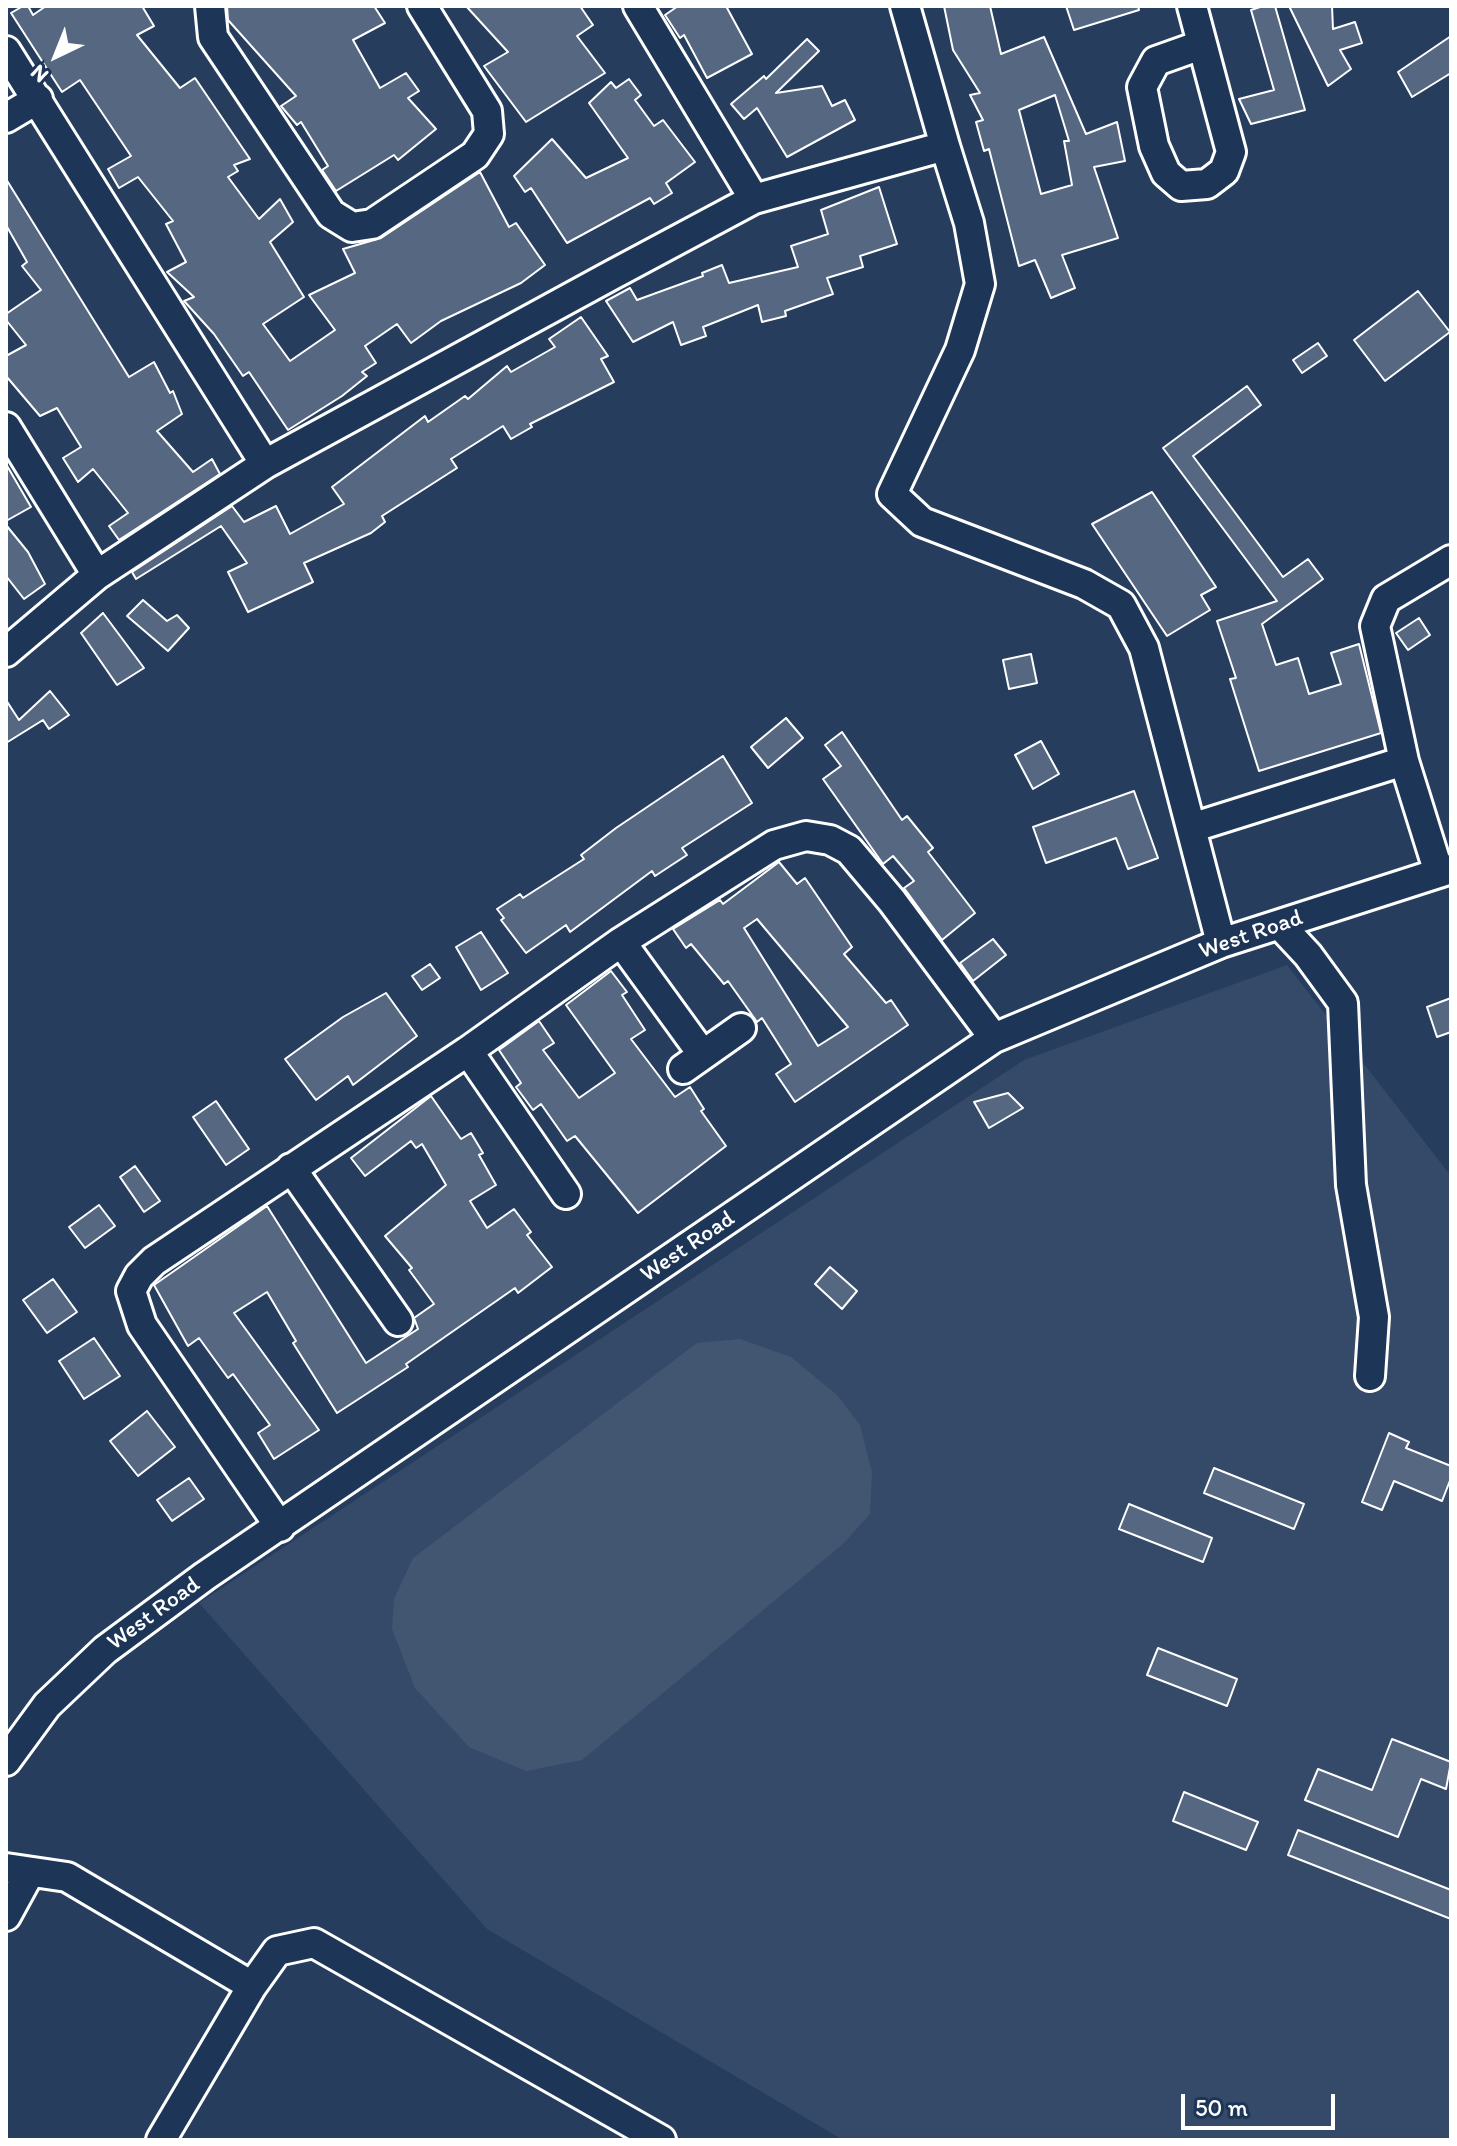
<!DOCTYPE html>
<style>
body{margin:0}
#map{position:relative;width:1457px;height:2146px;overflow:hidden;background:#263d5e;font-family:Itim,sans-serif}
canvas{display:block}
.frame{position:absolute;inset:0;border:8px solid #fff;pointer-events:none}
.north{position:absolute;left:16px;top:16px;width:80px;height:80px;-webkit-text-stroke:6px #1d3557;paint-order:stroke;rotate:223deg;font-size:22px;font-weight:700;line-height:32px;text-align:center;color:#fff}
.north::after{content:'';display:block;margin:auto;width:28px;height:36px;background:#fff;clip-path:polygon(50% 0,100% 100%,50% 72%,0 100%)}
.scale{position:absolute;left:1181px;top:2094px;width:154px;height:36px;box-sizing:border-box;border:4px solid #fff;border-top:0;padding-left:10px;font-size:24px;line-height:28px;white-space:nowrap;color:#fff;-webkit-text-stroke:6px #1d3557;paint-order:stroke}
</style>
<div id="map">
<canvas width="1457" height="2146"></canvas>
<div class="frame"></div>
<div class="north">N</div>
<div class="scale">50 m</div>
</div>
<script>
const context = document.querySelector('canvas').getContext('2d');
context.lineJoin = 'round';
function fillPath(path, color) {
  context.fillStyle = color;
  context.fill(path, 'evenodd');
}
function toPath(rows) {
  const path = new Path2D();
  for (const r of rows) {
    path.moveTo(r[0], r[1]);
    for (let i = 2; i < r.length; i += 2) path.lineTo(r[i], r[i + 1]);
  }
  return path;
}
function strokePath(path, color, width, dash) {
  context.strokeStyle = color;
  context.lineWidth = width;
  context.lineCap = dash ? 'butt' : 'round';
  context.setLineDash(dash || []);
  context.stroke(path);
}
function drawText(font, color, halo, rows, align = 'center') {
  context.font = font + ' Itim,sans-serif';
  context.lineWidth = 6;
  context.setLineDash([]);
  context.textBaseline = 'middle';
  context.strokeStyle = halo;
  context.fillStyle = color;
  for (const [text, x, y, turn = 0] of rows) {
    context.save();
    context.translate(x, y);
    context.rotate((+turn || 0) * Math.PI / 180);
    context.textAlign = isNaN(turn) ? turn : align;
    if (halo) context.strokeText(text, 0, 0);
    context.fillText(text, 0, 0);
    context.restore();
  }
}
fillPath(toPath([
 [1287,965,1451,1176,1451,2140,843,2140,487,1929,199,1603,1024,1060]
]), '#344a68');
fillPath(toPath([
 [740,1339,791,1357,837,1395,860,1425,872,1472,870,1514,843,1544,582,1760,526,1771,469,1747,415,1688,392,1629,394,1599,413,1558,697,1343]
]), '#425672');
const building = toPath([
 [23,6,28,6,33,15,46,6,142,6,154,26,137,35,180,88,195,78,250,159,234,165,238,171,228,177,259,219,280,199,293,222,270,242,304,297,263,324,290,361,335,330,309,295,355,273,343,249,381,238,480,172,509,227,516,223,545,265,521,283,441,321,411,343,397,324,365,346,376,363,362,372,367,376,342,396,288,430,249,372,243,376,214,334,184,301,194,297,167,272,186,262,166,224,173,221,138,177,119,188,108,169,131,156,80,80,62,92,11,13,23,6],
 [227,6,374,6,385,23,353,40,380,88,406,73,419,91,408,98,436,129,398,160,394,155,336,191,322,170,328,166,301,122,297,125,281,106,296,96,228,20,227,6],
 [466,6,580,6,593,25,577,36,605,73,526,122,484,66,508,52,466,6],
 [678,6,726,6,752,54,707,78,684,35,680,38,665,15,678,6],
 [944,6,990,6,1001,54,1044,37,1086,134,1117,122,1125,161,1094,167,1118,238,1062,255,1075,288,1051,298,1035,260,1019,266,989,149,984,151,976,122,983,120,970,95,980,93,953,50,944,6],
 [1055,95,1069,141,1064,141,1072,185,1041,194,1019,110,1055,95],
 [1066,6,1138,6,1139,10,1074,30,1066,6],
 [1263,6,1275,6,1305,110,1251,124,1239,99,1274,90,1251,10,1263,6],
 [1289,6,1332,6,1333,29,1355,22,1362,43,1340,50,1351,69,1328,86,1289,6],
 [1451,36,1451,73,1412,97,1398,72,1451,36],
 [807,39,819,51,776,93,822,86,832,106,845,100,855,120,787,157,757,108,744,119,731,104,764,76,766,79,807,39],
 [629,79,641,95,635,100,654,126,663,120,695,162,666,183,672,193,654,204,650,198,567,243,531,188,525,192,514,176,552,139,586,178,628,158,589,103,611,82,616,88,629,79],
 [6,179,129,377,154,362,170,393,173,391,182,414,157,431,193,472,212,459,220,474,119,540,109,526,128,513,93,469,78,482,63,458,81,447,57,408,40,416,6,376,6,356,26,345,6,320,6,314,41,290,22,266,27,262,6,225,6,179],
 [879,187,897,244,860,256,863,267,827,278,833,294,785,311,786,316,762,322,758,305,703,327,706,336,681,345,673,322,633,342,606,301,630,288,637,300,703,276,702,273,722,265,729,283,798,267,791,246,828,234,821,210,879,187],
 [1418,291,1450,332,1385,381,1354,340,1418,291],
 [581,317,608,356,601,359,614,382,530,424,532,427,511,439,503,426,451,459,457,468,382,516,385,522,371,533,304,563,313,582,248,612,228,572,247,563,221,526,136,579,132,572,232,506,244,522,276,506,290,534,344,504,332,487,425,416,428,422,465,396,468,399,507,366,511,372,555,347,549,339,581,317],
 [1318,343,1327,356,1302,373,1293,360,1318,343],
 [1247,386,1261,405,1193,456,1283,577,1308,559,1323,579,1262,624,1276,665,1298,658,1309,694,1341,684,1331,653,1359,644,1381,733,1259,771,1230,679,1236,678,1217,621,1277,601,1163,448,1247,386],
 [6,464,31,507,6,521,6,464],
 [1152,492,1216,587,1201,595,1210,610,1167,636,1092,524,1152,492],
 [6,525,28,552,45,584,24,599,6,576,6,525],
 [143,600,167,621,177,615,189,628,168,651,127,616,143,600],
 [103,613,144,668,117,685,81,633,103,613],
 [1419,618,1430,635,1408,650,1396,633,1419,618],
 [1031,654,1037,683,1009,689,1003,660,1031,654],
 [50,691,69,715,49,729,43,720,6,743,6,700,19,720,50,691],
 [786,718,803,738,768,768,751,747,786,718],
 [842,732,902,820,907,816,933,848,928,852,975,913,942,940,904,888,914,881,893,856,883,864,823,779,841,766,825,745,842,732],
 [1041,741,1059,774,1033,789,1015,755,1041,741],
 [723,756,752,803,682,848,687,855,655,876,652,871,570,932,566,925,526,953,501,920,504,918,497,909,520,894,523,898,584,859,581,855,616,828,723,756],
 [1134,791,1158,858,1128,869,1116,838,1046,863,1033,827,1134,791],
 [779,862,797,884,805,878,852,947,844,954,886,1003,891,1000,908,1025,795,1102,776,1074,791,1064,762,1018,757,1022,728,981,724,984,691,944,686,948,673,929,720,900,723,904,779,862],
 [757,919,848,1027,818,1046,744,928,757,919],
 [481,932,508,973,481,990,456,947,481,932],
 [993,939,1006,955,973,981,960,963,993,939],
 [430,964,440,978,422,990,412,976,430,964],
 [611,971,627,992,622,995,645,1030,631,1039,675,1097,690,1087,704,1109,701,1111,726,1146,638,1213,575,1136,567,1141,541,1104,533,1110,516,1087,521,1083,499,1050,539,1021,554,1043,543,1050,579,1098,615,1073,566,1005,611,971],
 [386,993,417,1036,353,1085,348,1076,316,1100,285,1059,343,1017,386,993],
 [1451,998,1451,1032,1437,1037,1427,1007,1451,998],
 [1008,1093,1023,1108,989,1128,974,1102,1008,1093],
 [431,1096,461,1139,471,1133,483,1153,479,1155,496,1185,470,1201,487,1228,514,1209,531,1232,527,1235,552,1267,518,1293,515,1288,406,1364,408,1367,337,1413,293,1343,296,1341,267,1292,234,1313,319,1430,274,1459,258,1433,270,1425,233,1374,228,1378,199,1338,188,1346,154,1285,267,1206,366,1363,418,1329,414,1318,434,1304,409,1270,412,1268,385,1236,446,1185,422,1144,416,1148,411,1141,365,1176,351,1158,431,1096],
 [216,1101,249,1149,226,1165,193,1117,216,1101],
 [135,1166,160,1201,144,1212,120,1177,135,1166],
 [99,1205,115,1226,85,1248,69,1227,99,1205],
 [830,1267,857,1291,842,1309,815,1284,830,1267],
 [53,1279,77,1312,47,1333,23,1300,53,1279],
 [94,1338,120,1376,84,1399,59,1361,94,1338],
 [147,1411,175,1447,138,1476,110,1441,147,1411],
 [1389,1433,1409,1442,1406,1448,1451,1466,1451,1478,1442,1501,1394,1481,1382,1510,1362,1502,1389,1433],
 [1214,1468,1304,1504,1294,1529,1204,1493,1214,1468],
 [189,1478,204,1499,172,1521,157,1500,189,1478],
 [1129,1504,1212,1538,1203,1562,1119,1529,1129,1504],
 [1158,1648,1237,1679,1227,1706,1147,1675,1158,1648],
 [1392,1739,1451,1762,1446,1789,1421,1779,1398,1837,1305,1800,1318,1769,1372,1790,1392,1739],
 [1184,1792,1258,1822,1246,1850,1173,1821,1184,1792],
 [1298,1830,1451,1890,1451,1919,1288,1855,1298,1830]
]);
fillPath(building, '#556781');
strokePath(building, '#fff', 2);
const minor = toPath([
 [210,6,213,37,331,214,352,227,372,224,475,155,489,134,487,111,422,6],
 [638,6,754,199],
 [1192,6,1231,152,1224,171,1207,184,1181,186,1166,173,1154,146,1142,87,1156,61,1201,45],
 [6,51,265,464],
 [6,118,38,99],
 [945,146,969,223,980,284,960,350,892,494,922,522,1084,584,1121,605,1144,648,1221,943],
 [6,427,97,575],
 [6,652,97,575,265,464,610,276,754,199,945,146,905,6],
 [1191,828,1404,761],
 [1439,873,1404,761,1375,626,1386,599,1451,560],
 [1280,925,1308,955,1343,1003,1351,1185,1374,1317,1370,1376],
 [621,942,703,1055],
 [468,1051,566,1194],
 [683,1069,741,1028],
 [291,1168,398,1321],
 [280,1527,142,1325,131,1291,139,1276,154,1261,468,1051,621,942,774,845,806,836,830,840,849,850,892,901,994,1038],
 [6,1761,47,1705,105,1650,205,1576,994,1038,1221,943,1451,869],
 [6,1868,67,1877,252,1986],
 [6,1916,29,1874],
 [161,2140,252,1986,277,1951,314,1943,661,2140]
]);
strokePath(minor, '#fff', 34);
strokePath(minor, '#1d3557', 28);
drawText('24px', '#fff', '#1d3557', [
 ["West Road",1251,935,-19],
 ["West Road",688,1247,-34],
 ["West Road",154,1614,-36]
]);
</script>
